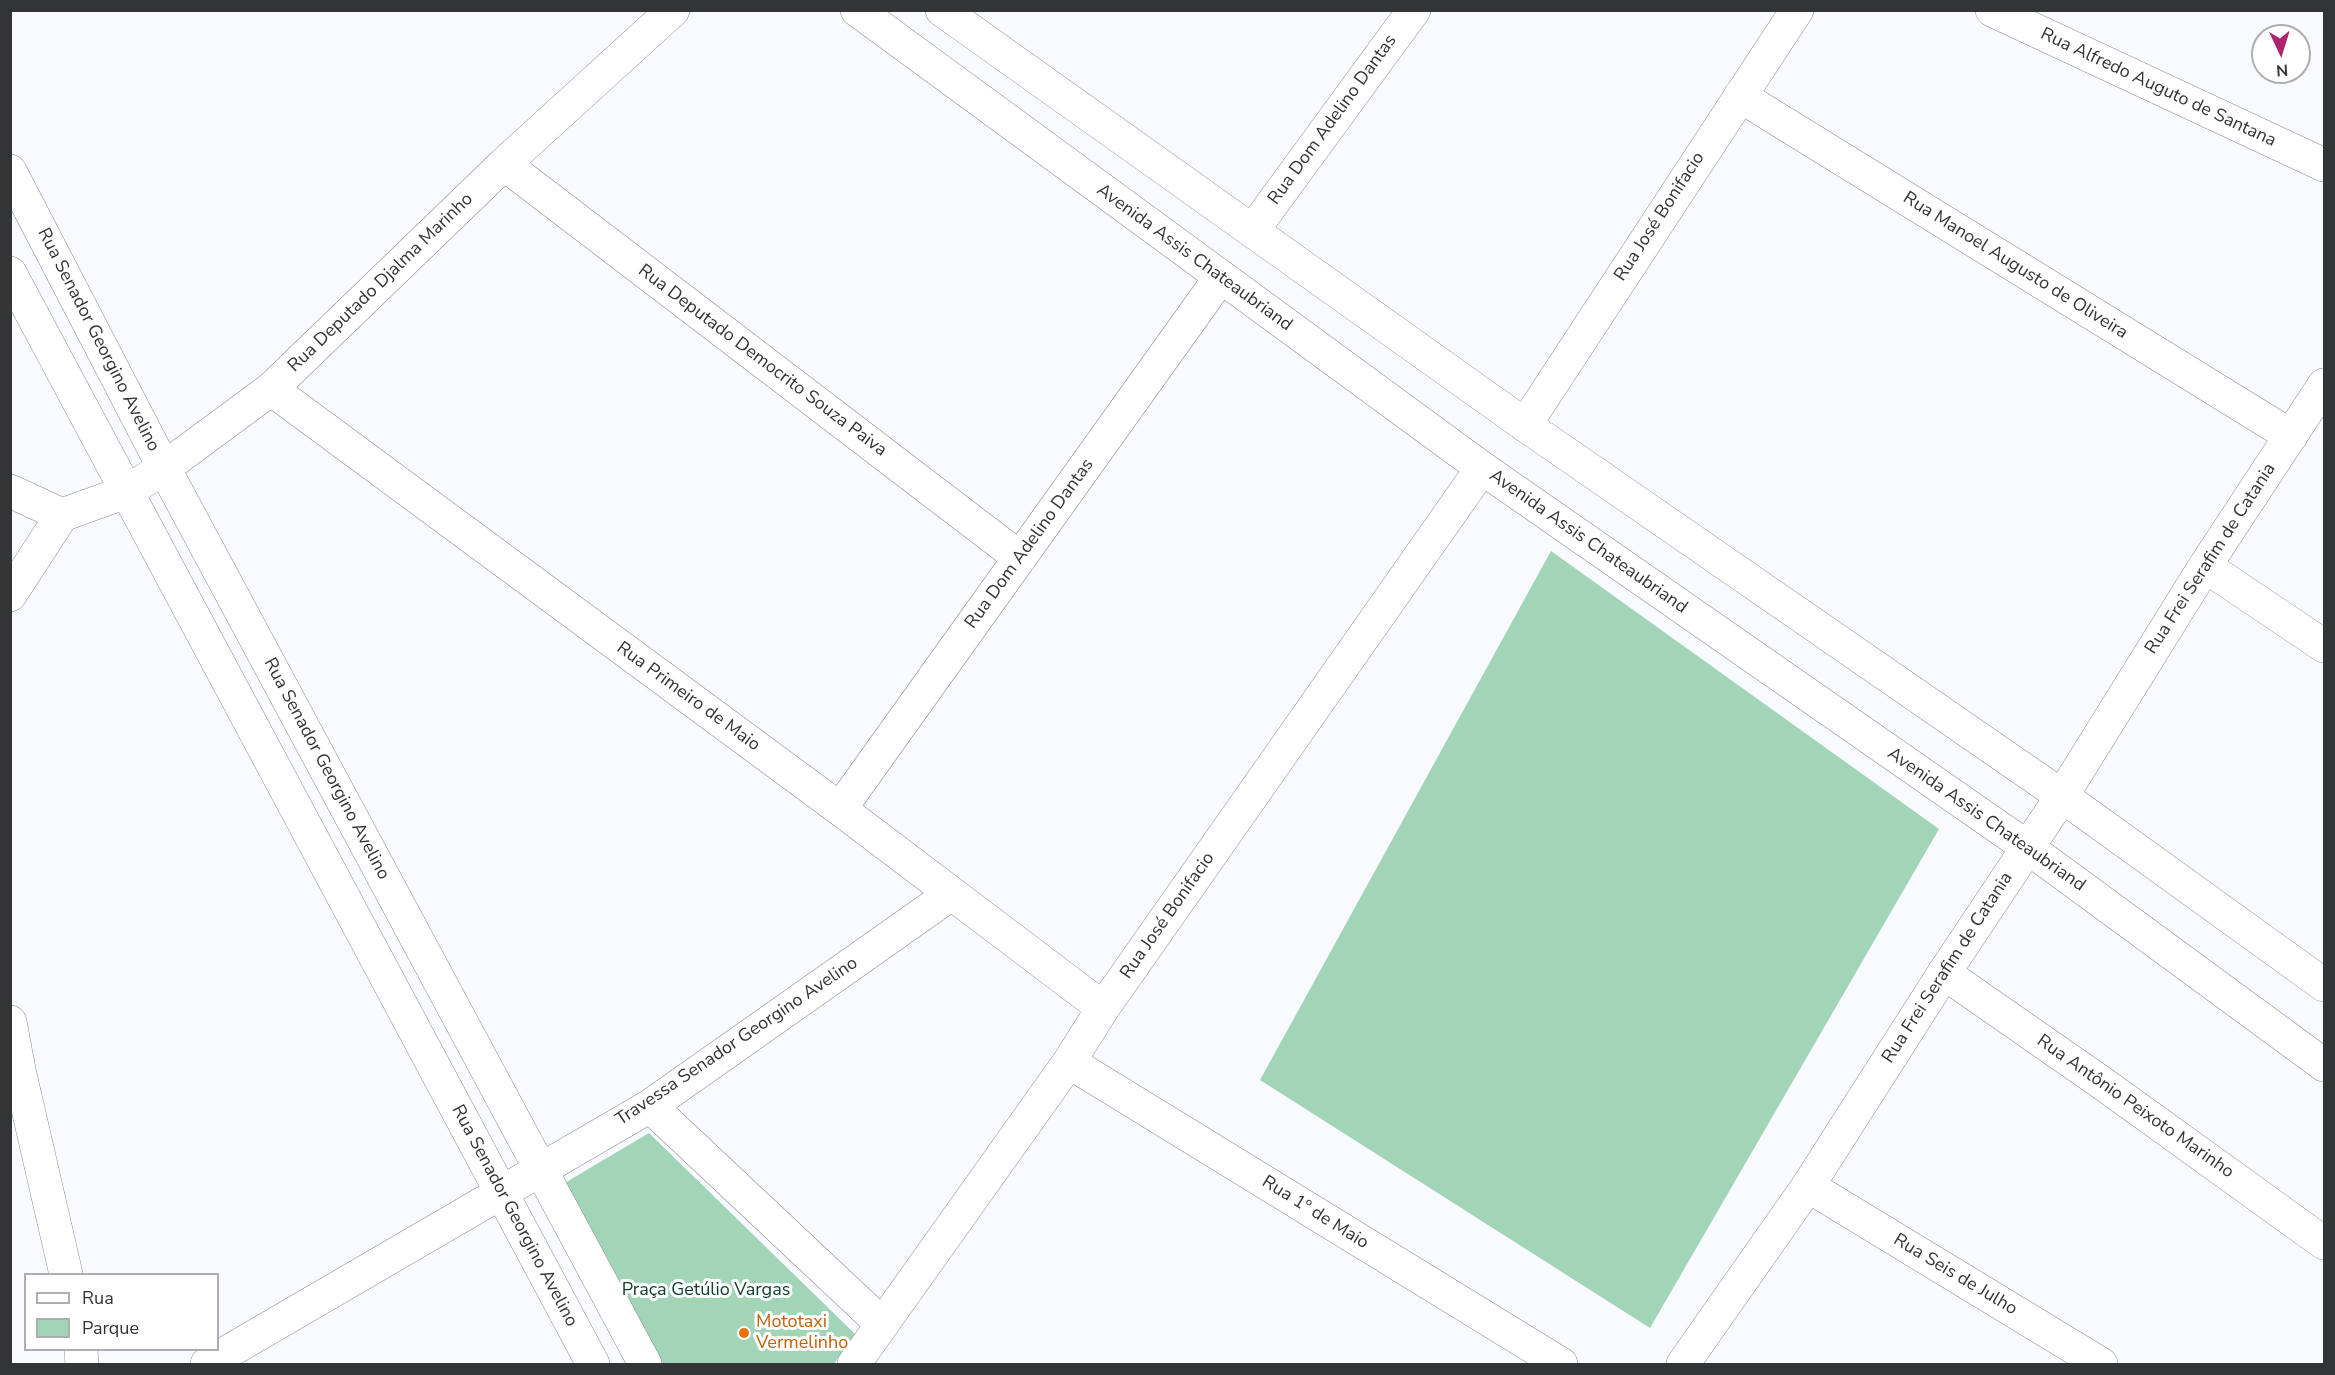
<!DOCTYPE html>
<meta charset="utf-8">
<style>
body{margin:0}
#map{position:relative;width:2335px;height:1375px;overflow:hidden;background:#f8faff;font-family:"Nunito Sans",sans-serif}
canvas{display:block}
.frame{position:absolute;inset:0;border:12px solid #333436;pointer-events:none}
.legend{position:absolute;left:24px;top:1273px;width:195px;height:78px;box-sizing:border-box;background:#fff;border:2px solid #adaeaf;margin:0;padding:8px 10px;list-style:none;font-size:18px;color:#333436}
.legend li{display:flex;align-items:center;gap:12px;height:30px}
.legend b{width:30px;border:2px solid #adaeaf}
.north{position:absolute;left:2251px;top:24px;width:60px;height:60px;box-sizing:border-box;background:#fff;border:2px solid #adaeaf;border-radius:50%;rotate:176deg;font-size:16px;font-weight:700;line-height:24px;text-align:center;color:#333436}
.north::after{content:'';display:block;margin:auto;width:21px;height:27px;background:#ab246c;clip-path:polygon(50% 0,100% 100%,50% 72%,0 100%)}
</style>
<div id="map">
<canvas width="2335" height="1375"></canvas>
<div class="frame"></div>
<ul class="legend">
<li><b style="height:8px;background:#fff"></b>Rua</li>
<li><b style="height:16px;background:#a2d4b7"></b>Parque</li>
</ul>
<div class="north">N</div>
</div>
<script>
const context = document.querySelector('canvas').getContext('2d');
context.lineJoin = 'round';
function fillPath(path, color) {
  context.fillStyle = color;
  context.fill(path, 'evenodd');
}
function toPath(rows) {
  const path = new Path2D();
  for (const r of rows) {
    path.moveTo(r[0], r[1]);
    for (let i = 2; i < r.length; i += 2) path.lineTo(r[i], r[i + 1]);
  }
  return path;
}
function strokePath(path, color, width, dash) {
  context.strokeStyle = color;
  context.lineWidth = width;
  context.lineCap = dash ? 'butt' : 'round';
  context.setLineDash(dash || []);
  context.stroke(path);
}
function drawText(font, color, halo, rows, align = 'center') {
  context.font = font + ' "Nunito Sans",sans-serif';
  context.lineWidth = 6;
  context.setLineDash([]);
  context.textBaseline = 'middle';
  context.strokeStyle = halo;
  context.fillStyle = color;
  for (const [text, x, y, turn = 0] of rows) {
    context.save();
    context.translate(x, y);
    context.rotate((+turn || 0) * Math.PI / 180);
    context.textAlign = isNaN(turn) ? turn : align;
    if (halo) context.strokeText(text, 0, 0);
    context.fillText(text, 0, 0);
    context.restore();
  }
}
fillPath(toPath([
 [1551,551,1939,829,1650,1328,1260,1080],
 [649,1133,855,1334,834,1364,662,1364,563,1184]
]), '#a2d4b7');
const minor = toPath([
 [1992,10,2324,165],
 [1740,96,2291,436],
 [504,164,1020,558],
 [10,171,164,468,645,1364],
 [1253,230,1414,10],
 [10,273,593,1364],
 [271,389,840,809,1103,1008],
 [1525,425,1797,10],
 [10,491,62,515],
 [62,515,126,492,164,468,271,389,504,164,673,10],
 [2205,566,2324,646],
 [10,595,62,515],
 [2062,796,2205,566,2324,385],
 [840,809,1220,278],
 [1944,973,2102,1083,2324,1243],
 [10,1022,19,1070,66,1274],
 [1069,1062,1561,1364],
 [650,1106,882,1324],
 [1808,1186,2101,1364],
 [81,1350,82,1364],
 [207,1364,650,1106,951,894],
 [854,1364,1069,1062,1103,1008,1482,468]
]);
const tertiary = toPath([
 [1683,1364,1808,1186,1944,973,2062,796]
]);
const primary = toPath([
 [857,10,1482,468,2027,847,2324,1065],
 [942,10,1525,425,2062,796,2324,985]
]);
strokePath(minor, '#8a8d92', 34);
strokePath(tertiary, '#8a8d92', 34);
strokePath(primary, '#8a8d92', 34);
strokePath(minor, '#fff', 33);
strokePath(tertiary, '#fff', 33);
strokePath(primary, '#fff', 33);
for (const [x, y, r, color] of [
 [744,1333,6,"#e8710a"]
]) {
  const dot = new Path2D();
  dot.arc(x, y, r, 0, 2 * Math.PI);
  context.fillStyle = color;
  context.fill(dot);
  strokePath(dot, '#fff', 2);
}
drawText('18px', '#333436', '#fff', [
 ["Rua Alfredo Auguto de Santana",2158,88,25],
 ["Rua Dom Adelino Dantas",1333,120,-54],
 ["Rua José Bonifacio",1660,217,-57],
 ["Avenida Assis Chateaubriand",1194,258,36],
 ["Rua Manoel Augusto de Oliveira",2015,266,32],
 ["Rua Deputado Djalma Marinho",381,283,-44],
 ["Rua Senador Georgino Avelino",98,340,63],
 ["Rua Deputado Democrito Souza Paiva",762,361,37],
 ["Avenida Assis Chateaubriand",1588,542,35],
 ["Rua Dom Adelino Dantas",1030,544,-54],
 ["Rua Frei Serafim de Catania",2211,559,-57],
 ["Rua Primeiro de Maio",688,697,36],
 ["Rua Senador Georgino Avelino",326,769,62],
 ["Avenida Assis Chateaubriand",1986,820,35],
 ["Rua José Bonifacio",1168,916,-55],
 ["Rua Frei Serafim de Catania",1948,968,-57],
 ["Travessa Senador Georgino Avelino",737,1042,-34],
 ["Rua Antônio Peixoto Marinho",2135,1107,35],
 ["Rua 1º de Maio",1315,1213,32],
 ["Rua Senador Georgino Avelino",514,1216,62],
 ["Rua Seis de Julho",1955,1275,31]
]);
drawText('18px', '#0e412a', '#fff', [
 ["Praça Getúlio Vargas",706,1291]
]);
drawText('18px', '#c56008', '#fff', [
 ["Mototaxi",756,1323],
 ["Vermelinho",756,1344]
], 'left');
</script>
